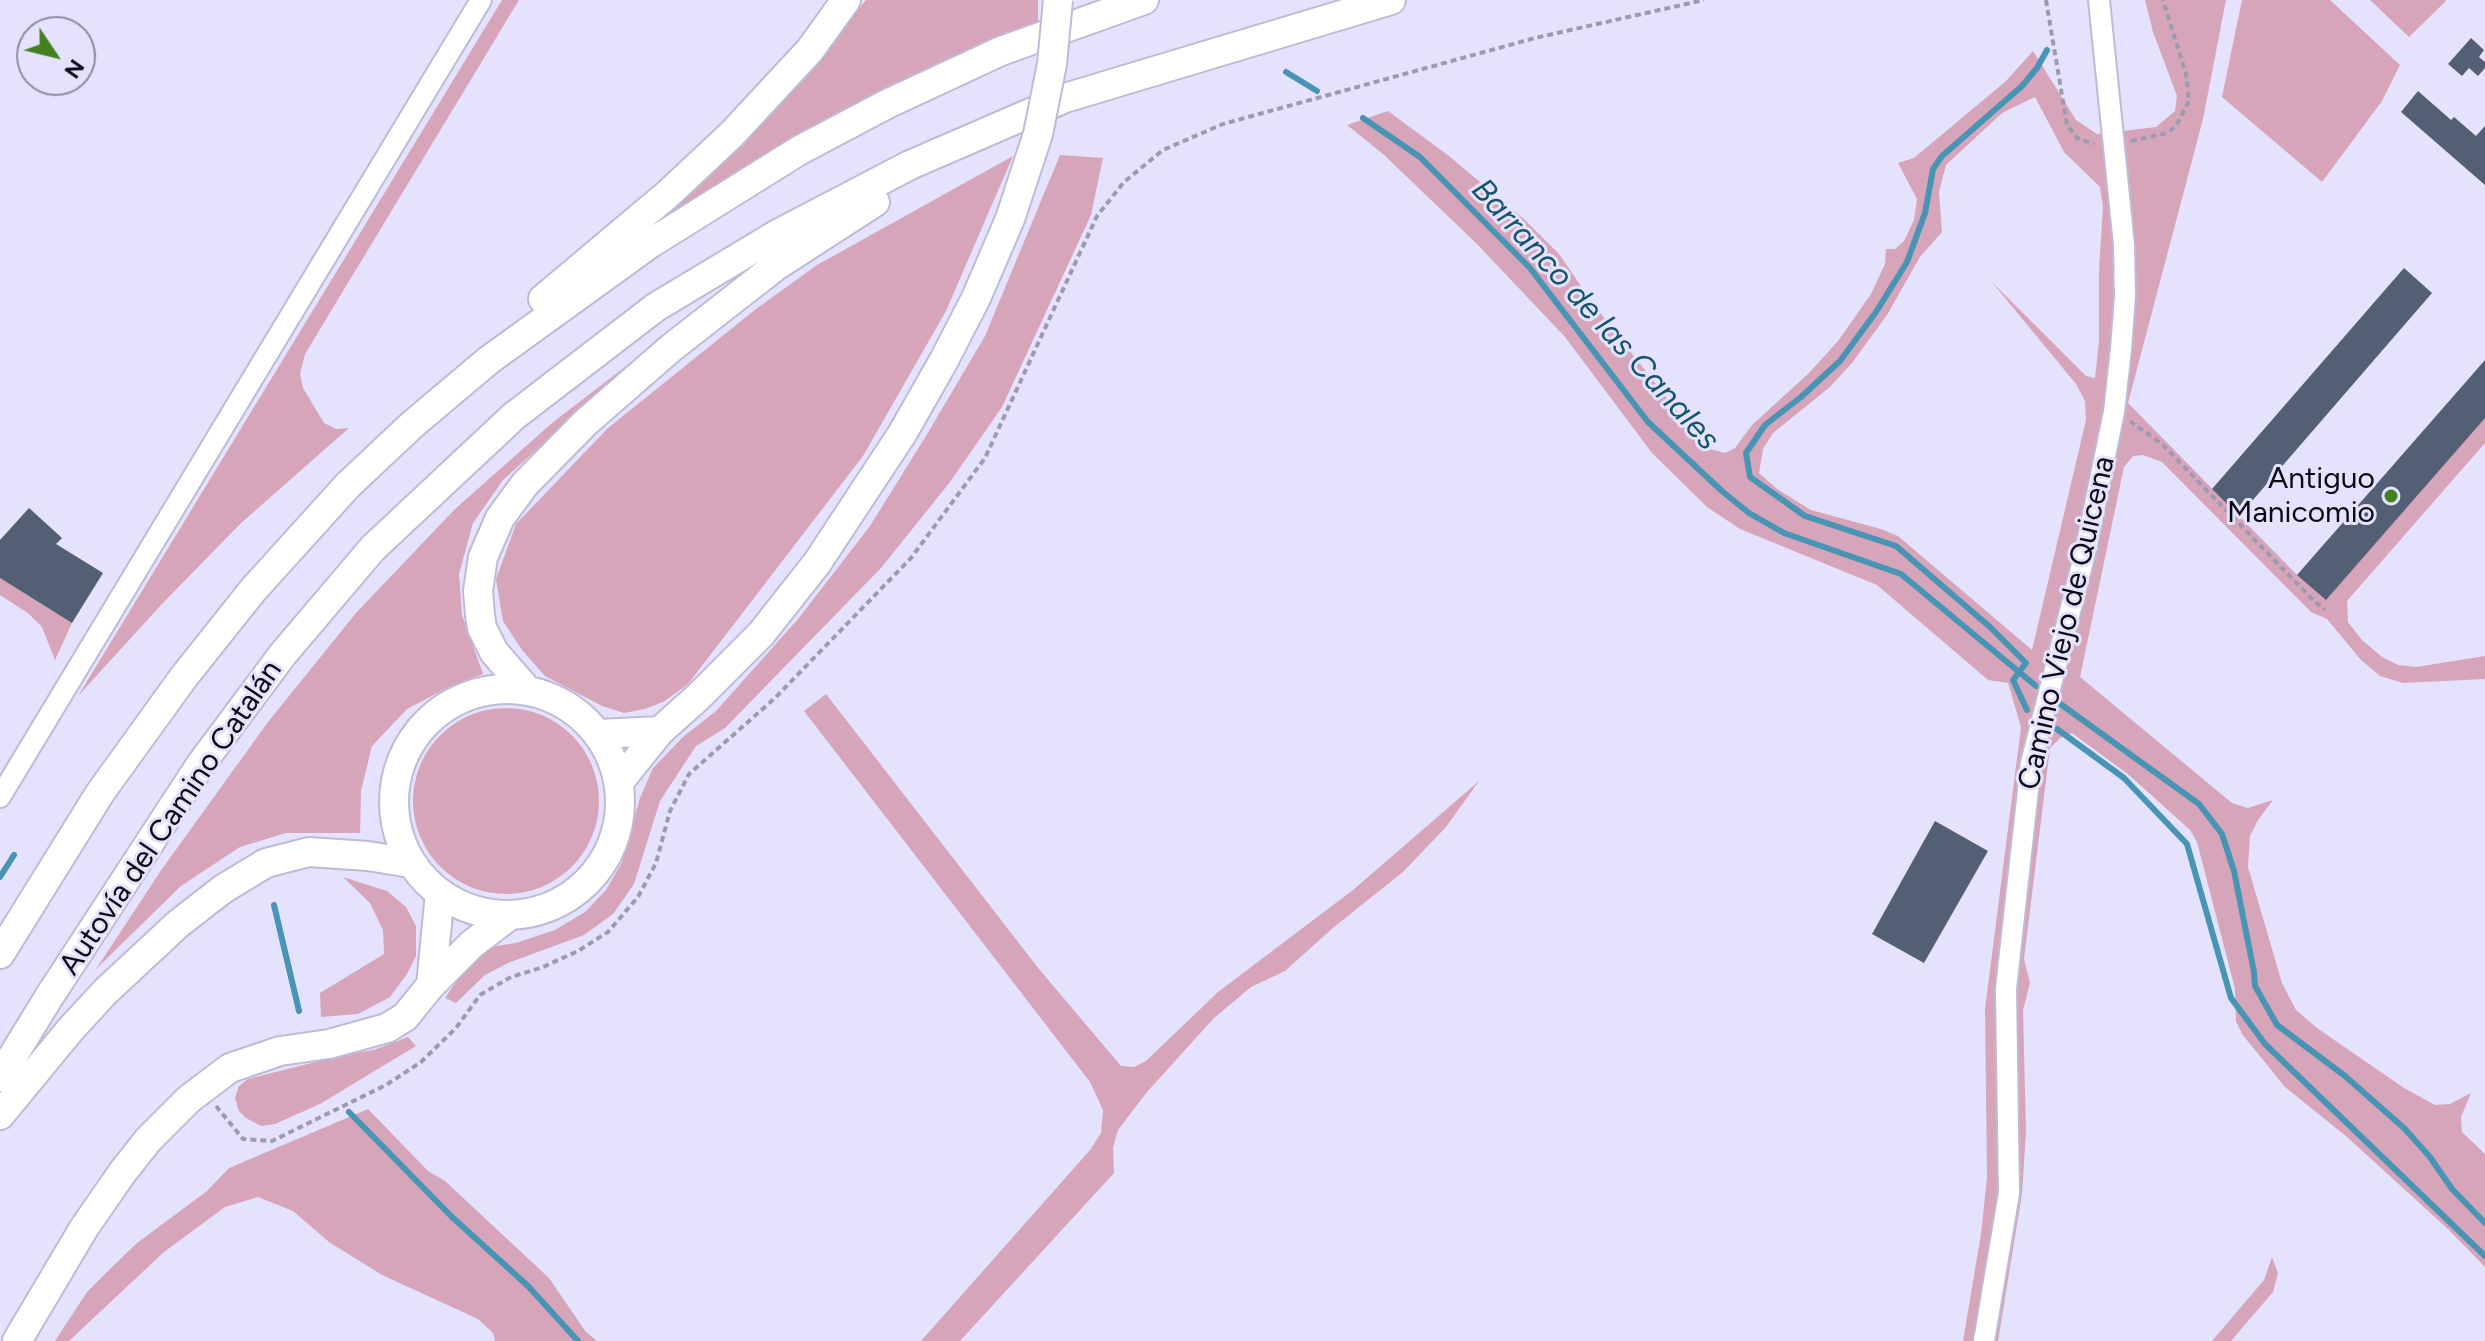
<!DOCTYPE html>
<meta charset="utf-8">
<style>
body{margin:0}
#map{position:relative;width:2485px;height:1341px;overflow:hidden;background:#e5e2fe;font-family:Figtree,sans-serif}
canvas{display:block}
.north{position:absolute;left:16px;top:16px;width:80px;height:80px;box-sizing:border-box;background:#e5e2fe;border:2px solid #8e8ca0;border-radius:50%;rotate:125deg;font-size:22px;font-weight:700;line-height:32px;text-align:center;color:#0c0b13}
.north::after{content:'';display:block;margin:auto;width:28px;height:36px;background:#45811e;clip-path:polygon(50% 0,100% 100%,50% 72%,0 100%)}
</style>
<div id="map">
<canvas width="2485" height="1341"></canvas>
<div class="north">N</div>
</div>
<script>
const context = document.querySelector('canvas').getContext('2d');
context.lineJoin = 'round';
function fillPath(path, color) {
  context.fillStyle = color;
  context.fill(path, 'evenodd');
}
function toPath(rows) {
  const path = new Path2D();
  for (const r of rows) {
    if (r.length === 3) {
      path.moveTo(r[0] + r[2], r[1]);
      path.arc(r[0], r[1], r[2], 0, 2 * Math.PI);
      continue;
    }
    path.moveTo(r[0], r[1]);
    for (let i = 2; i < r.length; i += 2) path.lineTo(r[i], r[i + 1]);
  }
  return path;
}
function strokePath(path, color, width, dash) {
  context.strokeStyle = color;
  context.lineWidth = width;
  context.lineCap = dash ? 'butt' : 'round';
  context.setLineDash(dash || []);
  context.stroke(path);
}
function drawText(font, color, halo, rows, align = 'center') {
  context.font = font + ' Figtree,sans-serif';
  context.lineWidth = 6;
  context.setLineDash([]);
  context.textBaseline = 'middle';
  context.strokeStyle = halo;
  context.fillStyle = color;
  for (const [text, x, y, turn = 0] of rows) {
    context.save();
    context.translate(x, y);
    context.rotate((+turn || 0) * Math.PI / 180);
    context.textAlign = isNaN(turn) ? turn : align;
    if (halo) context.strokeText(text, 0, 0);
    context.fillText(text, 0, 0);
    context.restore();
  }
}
fillPath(toPath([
 [502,0,519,0,305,354,300,374,303,388,324,423,336,429,349,428,240,524,161,605,78,696],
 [866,0,1038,0,1038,22,952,58,811,132,641,233,763,120],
 [2145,0,2226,0,2203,119,2128,403,2297,575,2485,418,2485,443,2347,601,2348,622,2362,640,2382,657,2398,665,2416,667,2485,656,2485,679,2403,683,2380,676,2361,660,2327,619,2311,612,2162,462,2143,455,2133,456,2124,467,2080,677,2232,803,2248,808,2273,800,2258,820,2250,836,2248,867,2282,983,2296,1010,2317,1028,2404,1088,2435,1105,2450,1104,2471,1093,2461,1117,2462,1132,2485,1154,2485,1267,2449,1230,2347,1137,2285,1087,2242,1034,2236,1021,2235,989,2197,842,2190,830,2129,775,2072,733,2060,738,2050,748,2024,959,2030,983,2023,1010,2026,1131,2022,1194,1998,1341,1963,1341,1981,1234,1987,1178,1985,1009,2021,727,2008,683,1988,680,1877,585,1740,529,1707,507,1652,453,1565,337,1477,244,1383,154,1347,125,1388,111,1449,156,1525,220,1559,254,1594,305,1706,448,1725,453,1735,448,1752,425,1809,373,1838,341,1871,294,1885,264,1886,249,1895,249,1904,241,1914,220,1917,199,1898,163,1914,158,2006,81,2033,51,2076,120,2097,134,2156,127,2175,111,2177,96,2153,32],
 [2035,97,2064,152,2100,187,2103,207,2099,270,2099,341,2095,378,2086,376,1991,281,2076,384,2085,401,2086,420,2032,650,1898,536,1881,529,1811,510,1777,489,1759,473,1763,449,1773,433,1830,387,1852,363,1887,315,1920,257,1942,232,1939,192,1946,165,2002,113],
 [2242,0,2330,0,2400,65,2382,101,2322,182,2222,97],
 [2370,0,2445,0,2446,1,2409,37],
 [1060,155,1103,158,1091,215,1002,407,950,482,881,568,725,728,696,746,660,801,634,884,613,914,584,935,508,963,485,975,456,1003,445,998,468,964,490,947,516,943,555,930,585,912,606,890,622,862,640,798,653,768,684,736,716,711,798,619,870,526,926,436,985,336],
 [1013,156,946,311,863,456,688,684,665,701,645,709,624,713,602,706,545,676,522,650,503,621,496,579,516,524,608,428,756,309,817,265],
 [643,353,503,480,473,523,459,574,462,615,483,674,451,686,407,709,372,746,361,791,360,833,286,833,240,847,181,886,96,969,162,869,268,722,356,613,455,509,552,423],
 [0,578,72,623,55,660,42,627,29,614,0,595],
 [826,694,1039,969,1121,1066,1134,1067,1146,1061,1218,992,1353,890,1479,781,1446,827,1403,872,1334,927,1285,971,1251,987,1214,1018,1147,1092,1118,1130,1113,1148,1114,1173,960,1341,921,1341,1090,1150,1101,1133,1103,1110,1090,1082,804,711],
 [506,801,93],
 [343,877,387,891,406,907,416,926,416,956,407,974,390,997,358,1014,321,1017,320,993,384,954,383,930,370,903],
 [408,1037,416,1046,320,1104,275,1124,261,1126,246,1118,239,1111,235,1098,239,1086,248,1079,343,1055,374,1050],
 [368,1109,428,1171,445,1181,549,1278,586,1332,597,1341,495,1341,493,1333,478,1319,382,1275,329,1242,293,1211,258,1197,225,1207,164,1252,69,1341,55,1341,87,1292,109,1270,137,1243,207,1191,229,1168],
 [2272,1257,2278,1273,2273,1292,2231,1341,2212,1341,2264,1280]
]), '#d7a5b9');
strokePath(toPath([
 [1286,72,1317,91],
 [1363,118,1420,157,1530,268,1648,422,1723,492,1749,513,1784,533,1901,574,2036,686],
 [2059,703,2199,804,2222,834,2234,871,2254,972,2255,986,2277,1025,2345,1076,2404,1128,2430,1157,2452,1189,2485,1223],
 [2027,710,2013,680,2026,663,1990,627,1896,546,1805,516,1750,477,1746,453,1765,425,1801,397,1840,361,1876,312,1907,262,1925,213,1933,169,1942,156,2022,86,2037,68,2047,50],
 [2057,729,2124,778,2187,844,2231,998,2265,1044,2485,1256],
 [0,877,14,855],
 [274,905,299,1011],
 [349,1112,452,1217,528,1286,578,1341]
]), '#4794b5', 6);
fillPath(toPath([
 [2471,38,2484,50,2479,57,2485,62,2485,68,2478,76,2469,68,2462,76,2448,64],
 [2418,91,2451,120,2454,117,2476,136,2485,126,2485,185,2401,112],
 [2404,268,2432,293,2239,516,2212,489],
 [2485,360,2485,418,2326,600,2297,575],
 [29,508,62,538,56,544,103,573,72,623,0,578,0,540],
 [1935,821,1988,851,1924,963,1872,934]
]), '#525f74');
const minor = toPath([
 [0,797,481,0],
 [1984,1341,2009,1193,2006,989,2031,763,2085,553,2114,412,2121,349,2125,297,2124,245,2099,0]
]);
const highway = toPath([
 [543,299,668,194,732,134,810,50,846,0],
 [507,802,113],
 [527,690,494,652,482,628,480,615,478,591,483,557,500,518,525,484,585,423,671,348,776,266,875,202],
 [598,734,660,731],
 [619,782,660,731,698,697,761,634,817,563,902,434,943,362,976,298,1010,219],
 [0,954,100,793,183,678,253,590,348,485,413,424,489,360,651,243,800,150,887,104,1001,51,1144,0],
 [431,985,440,893],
 [0,1077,49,997,201,764,283,654,373,548,514,416,656,307,776,235,910,165,1065,98,1391,0],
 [0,1115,70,1030,105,992,178,924,223,889,266,863,309,852,368,856,410,863],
 [17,1341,84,1228,122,1173,148,1140,189,1099,230,1068,280,1051,329,1044,387,1028,405,1017,431,985,472,944,509,916]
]);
strokePath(minor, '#bebbd6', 24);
strokePath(highway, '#bebbd6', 32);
strokePath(toPath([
 [2046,0,2067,125,2077,138,2094,144],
 [2131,141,2167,133,2176,126,2189,101,2186,74,2163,0],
 [2130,421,2162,444,2313,600,2325,610],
 [216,1106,243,1139,272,1141,386,1085,421,1062,456,1028,480,995,511,977,543,967,578,951,608,932,638,897,656,863,670,811,689,774,775,698,911,558,985,458,1097,216,1124,182,1163,150,1223,124,1535,38,1704,0]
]), '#9d9ab0', 4, [6, 4]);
strokePath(minor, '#fff', 20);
strokePath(highway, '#fff', 28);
const highwayBridge = toPath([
 [1010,219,1038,134,1052,64,1058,0]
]);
strokePath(highwayBridge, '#bebbd6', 32, []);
strokePath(highwayBridge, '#fff', 28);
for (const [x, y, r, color] of [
 [2391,496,8,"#45811e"]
]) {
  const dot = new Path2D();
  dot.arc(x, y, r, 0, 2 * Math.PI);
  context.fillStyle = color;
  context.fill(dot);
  strokePath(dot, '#e5e2fe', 3);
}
drawText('30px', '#0c0b13', '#e5e2fe', [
 ["Antiguo",2375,479],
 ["Manicomio",2375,513]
], 'right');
drawText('30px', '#0c0b13', '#e5e2fe', [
 ["Camino Viejo de Quicena",2067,623,-77],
 ["Autovía del Camino Catalán",171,818,-56]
]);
drawText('italic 32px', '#15546c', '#e5e2fe', [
 ["Barranco de las Canales",1595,315,48]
]);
</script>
